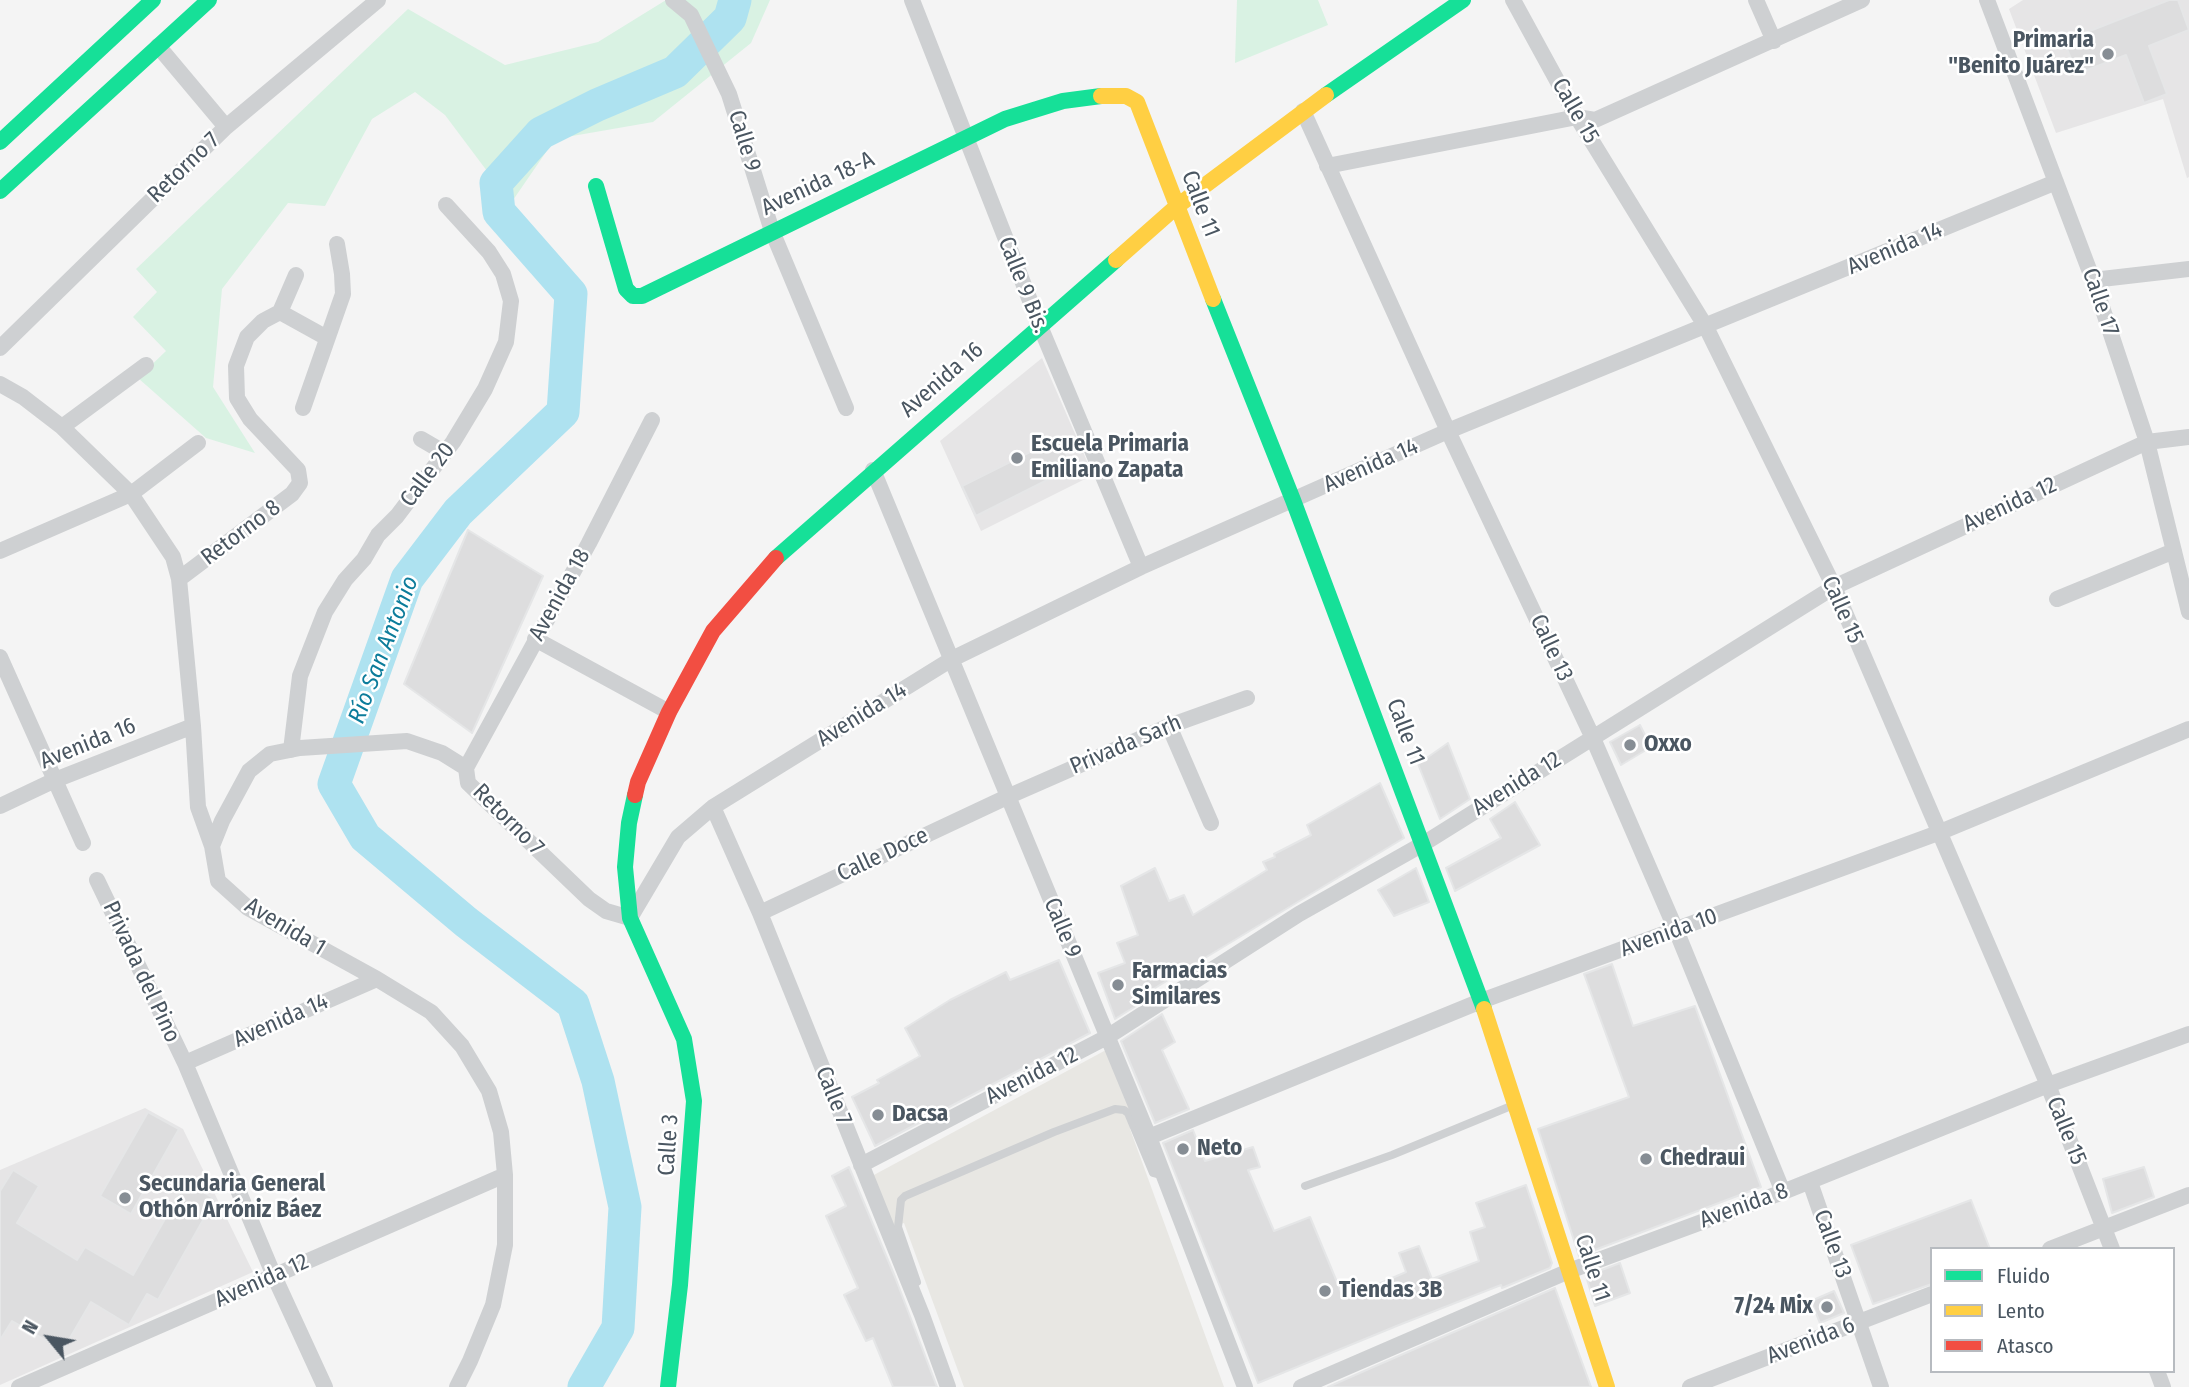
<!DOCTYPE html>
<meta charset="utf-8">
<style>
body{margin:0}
#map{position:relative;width:2189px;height:1387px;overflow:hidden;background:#f4f4f4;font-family:"Fira Sans Condensed",sans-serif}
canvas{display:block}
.legend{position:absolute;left:1930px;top:1247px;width:245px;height:126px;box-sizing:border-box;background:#fff;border:2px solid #b7bbc0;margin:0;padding:9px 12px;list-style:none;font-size:21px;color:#4a5661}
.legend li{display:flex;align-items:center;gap:14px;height:35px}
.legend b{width:35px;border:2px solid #b7bbc0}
.north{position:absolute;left:14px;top:1303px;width:70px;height:70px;-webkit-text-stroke:5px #fff;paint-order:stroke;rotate:300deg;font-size:19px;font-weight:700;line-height:28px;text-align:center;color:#4a5661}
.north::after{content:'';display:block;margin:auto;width:24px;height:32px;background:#4a5661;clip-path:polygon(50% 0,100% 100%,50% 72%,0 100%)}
</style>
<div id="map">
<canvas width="2189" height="1387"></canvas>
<ul class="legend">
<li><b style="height:9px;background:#16e098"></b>Fluido</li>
<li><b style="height:9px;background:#ffcf43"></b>Lento</li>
<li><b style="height:9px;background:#f24e42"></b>Atasco</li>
</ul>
<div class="north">N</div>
</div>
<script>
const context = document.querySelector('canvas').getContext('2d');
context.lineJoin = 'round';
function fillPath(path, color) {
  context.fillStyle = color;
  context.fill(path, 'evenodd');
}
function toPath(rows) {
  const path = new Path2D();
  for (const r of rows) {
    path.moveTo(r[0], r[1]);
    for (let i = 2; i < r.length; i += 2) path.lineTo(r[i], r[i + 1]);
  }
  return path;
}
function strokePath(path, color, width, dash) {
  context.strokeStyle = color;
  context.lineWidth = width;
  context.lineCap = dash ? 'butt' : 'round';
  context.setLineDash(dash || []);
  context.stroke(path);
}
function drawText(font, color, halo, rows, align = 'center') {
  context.font = font + ' "Fira Sans Condensed",sans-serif';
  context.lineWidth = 5;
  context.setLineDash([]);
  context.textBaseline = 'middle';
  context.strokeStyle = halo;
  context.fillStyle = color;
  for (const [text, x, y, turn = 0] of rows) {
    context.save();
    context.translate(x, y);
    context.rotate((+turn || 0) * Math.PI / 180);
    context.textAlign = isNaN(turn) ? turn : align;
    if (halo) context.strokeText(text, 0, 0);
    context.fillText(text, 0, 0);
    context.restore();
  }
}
fillPath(toPath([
 [1106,1050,1138,1125,1130,1129,1224,1387,964,1387,904,1223,891,1227,872,1176]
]), '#e8e7e3');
fillPath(toPath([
 [2023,0,2189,0,2189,177,2187,178,2163,99,2056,133,2009,9],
 [1042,358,1093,475,981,531,940,441],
 [145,1108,183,1129,253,1272,0,1385,0,1170]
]), '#e6e5e6');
fillPath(toPath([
 [666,0,770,0,751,43,653,122,555,139,511,203,445,115,415,92,372,119,325,206,288,203,222,289,213,387,255,453,206,438,138,378,166,351,133,317,157,292,136,269,408,9,505,65,598,42],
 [1237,0,1318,0,1328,25,1235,63]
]), '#d9f2e3');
strokePath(toPath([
 [584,1387,618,1328,625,1207,598,1081,573,1004,466,922,365,837,334,784,407,579,458,512,563,412,571,294,499,212,496,183,541,133,597,105,675,72,730,18,735,0]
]), '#aee2f0', 33);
const building = toPath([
 [2169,0,2178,0,2189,30,2149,46,2167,94,2144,103,2126,55,2077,74,2064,41,2169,0],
 [1058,438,1073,467,976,516,962,486,1058,438],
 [468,530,543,576,472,733,404,684,468,530],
 [1640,725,1651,747,1621,765,1610,742,1640,725],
 [1448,743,1470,799,1440,819,1418,764,1448,743],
 [1380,783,1404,838,1150,991,1152,996,1115,1019,1098,973,1125,963,1117,943,1138,935,1121,886,1155,868,1169,901,1184,895,1193,915,1267,870,1263,862,1275,857,1274,854,1311,835,1307,825,1380,783],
 [1515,802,1540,845,1455,891,1446,868,1501,838,1490,819,1515,802],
 [1416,868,1429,902,1394,916,1378,890,1416,868],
 [1059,960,1090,1033,875,1146,852,1097,879,1083,877,1080,920,1056,905,1028,950,1000,1006,972,1010,980,1059,960],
 [1612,964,1633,1026,1695,1006,1761,1187,1579,1256,1538,1129,1629,1097,1584,974,1612,964],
 [1162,1014,1175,1042,1162,1050,1189,1109,1155,1123,1121,1041,1162,1014],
 [148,1112,179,1129,131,1214,100,1196,148,1112],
 [1193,1130,1205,1161,1253,1147,1260,1167,1248,1170,1274,1231,1310,1217,1344,1299,1406,1272,1399,1253,1419,1246,1432,1279,1479,1261,1470,1232,1485,1227,1476,1203,1526,1185,1552,1263,1550,1268,1502,1288,1501,1285,1399,1325,1258,1383,1163,1143,1193,1130],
 [849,1167,895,1277,937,1387,893,1387,873,1338,866,1341,844,1295,858,1288,826,1216,846,1206,832,1176,849,1167],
 [2144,1167,2154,1197,2112,1213,2103,1179,2144,1167],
 [13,1170,39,1186,17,1223,77,1260,85,1247,133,1275,186,1182,215,1199,158,1300,147,1294,129,1325,91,1302,63,1350,12,1321,0,1340,0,1191,13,1170],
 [1971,1200,1990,1249,1932,1249,1932,1284,1873,1304,1851,1245,1971,1200],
 [1620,1263,1630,1293,1595,1306,1586,1276,1620,1263],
 [1555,1288,1591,1387,1328,1387,1371,1368,1555,1288],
 [1834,1291,1844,1313,1820,1323,1811,1301,1834,1291]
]);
fillPath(building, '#ddddde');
strokePath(building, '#e5e6e7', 2);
strokePath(toPath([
 [1305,1186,1392,1155,1511,1106],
 [917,1282,898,1227,901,1200,905,1196,1054,1132,1115,1109,1124,1110,1128,1113,1153,1173,1164,1176]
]), '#ced0d2', 8);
strokePath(toPath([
 [673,0,691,15,729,94,772,231,846,408],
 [912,0,1040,326,1141,567],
 [1513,0,1577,117,1706,327,1834,587,2048,1085,2112,1249],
 [1756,0,1774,41],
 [1987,0,2093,280,2147,442,2189,612],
 [158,46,226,127],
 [1303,111,1448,431,1592,736,1676,930,1783,1192],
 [1327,166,1577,117,1595,120,1862,0],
 [2093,280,2189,269],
 [280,312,327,338],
 [280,312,296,275],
 [0,348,226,127,378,0],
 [0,384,23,397,62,427,131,494,173,557,179,579,193,726,198,807,212,846,218,881,248,908,377,979,431,1012,462,1046,489,1091,501,1132,505,1175,505,1245,493,1305,470,1361,457,1387],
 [303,408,343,294,342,274,337,244],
 [62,427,146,365],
 [421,439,445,453],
 [873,470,1149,1137,1245,1387],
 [0,551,131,494,198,443],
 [179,579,292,494,300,483,298,470,250,419,237,398,236,366,247,337,263,321,280,312],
 [2057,599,2174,551],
 [535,639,669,712],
 [0,657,83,843],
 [1169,726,1211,823],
 [291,750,300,676,325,612,345,580,364,559,378,535,397,516,453,442,485,389,506,342,511,301,503,274,489,252,446,205],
 [466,768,589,543,652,420],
 [0,806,55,780,193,726],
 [713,807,760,913,922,1315,948,1387],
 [212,846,222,821,249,771,270,754,300,748,407,741,442,753,466,768,468,783,589,899,606,911,630,918,678,837,713,807,952,659,1141,567,1448,431,2056,182],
 [97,880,185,1063,274,1276,325,1387],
 [760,913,1007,797,1169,726,1247,698],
 [185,1063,377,979],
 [1149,1137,1481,1001,1938,833,2189,729],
 [861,1165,1107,1037,1299,914,1423,844,1834,587,2147,442,2189,437],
 [1810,1182,1881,1387],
 [2050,1249,2189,1195],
 [2157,1371,2163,1387],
 [19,1387,505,1175],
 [1301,1387,1569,1271,1783,1192,2048,1085,2189,1034],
 [1690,1387,1932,1294]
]), '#ced0d2', 16);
strokePath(toPath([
 [1326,95,1463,0],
 [0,142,153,0],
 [596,186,626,289,633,296,642,296,1005,119,1063,101,1101,96],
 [0,191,209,0],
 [1213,299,1293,500,1484,1009],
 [776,558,1116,260],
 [635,795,629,823,625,867,630,918,684,1039,694,1101,680,1285,668,1387]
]), '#16e098', 16);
strokePath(toPath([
 [1101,96,1126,96,1137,102,1213,299],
 [1116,260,1176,207,1326,95],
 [1484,1009,1607,1387]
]), '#ffcf43', 16);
strokePath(toPath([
 [635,795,638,782,669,712,713,631,776,558]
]), '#f24e42', 16);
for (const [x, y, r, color] of [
 [2108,54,7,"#868d94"],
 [1017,458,7,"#868d94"],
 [1630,745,7,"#868d94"],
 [1118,985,7,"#868d94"],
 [878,1115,7,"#868d94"],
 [1183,1149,7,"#868d94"],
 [1646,1159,7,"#868d94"],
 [125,1198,7,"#868d94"],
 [1325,1291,7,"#868d94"],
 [1827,1307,7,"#868d94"]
]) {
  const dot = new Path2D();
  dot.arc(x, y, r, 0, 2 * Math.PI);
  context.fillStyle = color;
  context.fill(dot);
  strokePath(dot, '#fff', 2.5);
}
drawText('bold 23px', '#4a5661', '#fff', [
 ["Primaria",2094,41,"right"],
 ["\"Benito Juárez\"",2094,67,"right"],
 ["Escuela Primaria",1031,445],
 ["Emiliano Zapata",1031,471],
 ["Oxxo",1644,745],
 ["Farmacias",1132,972],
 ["Similares",1132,998],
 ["Dacsa",892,1115],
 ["Neto",1197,1149],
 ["Chedraui",1660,1159],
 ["Secundaria General",139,1185],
 ["Othón Arróniz Báez",139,1211],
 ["Tiendas 3B",1339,1291],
 ["7/24 Mix",1813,1307,"right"]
], 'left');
drawText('23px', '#4a5661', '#fff', [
 ["Calle 15",1575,111,60],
 ["Calle 9",744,141,73],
 ["Retorno 7",184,168,-44],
 ["Avenida 18-A",818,184,-25],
 ["Calle 11",1200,204,69],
 ["Avenida 14",1895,249,-23],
 ["Calle 9 Bis.",1023,285,68],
 ["Calle 17",2100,302,71],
 ["Avenida 16",942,380,-41],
 ["Avenida 14",1371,466,-24],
 ["Calle 20",428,475,-53],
 ["Avenida 12",2010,505,-25],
 ["Retorno 8",241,533,-37],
 ["Avenida 18",560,595,-61],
 ["Calle 15",1842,610,66],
 ["Calle 13",1551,648,65],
 ["Avenida 14",862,715,-32],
 ["Calle 11",1405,732,69],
 ["Avenida 16",88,744,-22],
 ["Privada Sarh",1126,745,-23],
 ["Avenida 12",1517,784,-32],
 ["Retorno 7",508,820,45],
 ["Calle Doce",883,855,-25],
 ["Avenida 1",285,927,31],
 ["Calle 9",1062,928,67],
 ["Avenida 10",1669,933,-20],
 ["Privada del Pino",141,972,65],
 ["Avenida 14",281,1021,-24],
 ["Avenida 12",1032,1076,-27],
 ["Calle 7",833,1096,68],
 ["Calle 15",2066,1131,68],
 ["Calle 3",669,1145,-86],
 ["Avenida 8",1744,1206,-20],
 ["Calle 13",1832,1244,70],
 ["Calle 11",1592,1268,72],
 ["Avenida 12",262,1281,-24],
 ["Avenida 6",1811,1341,-21]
]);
drawText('italic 24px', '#0c7c9b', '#fff', [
 ["Río San Antonio",384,650,-69]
]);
</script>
